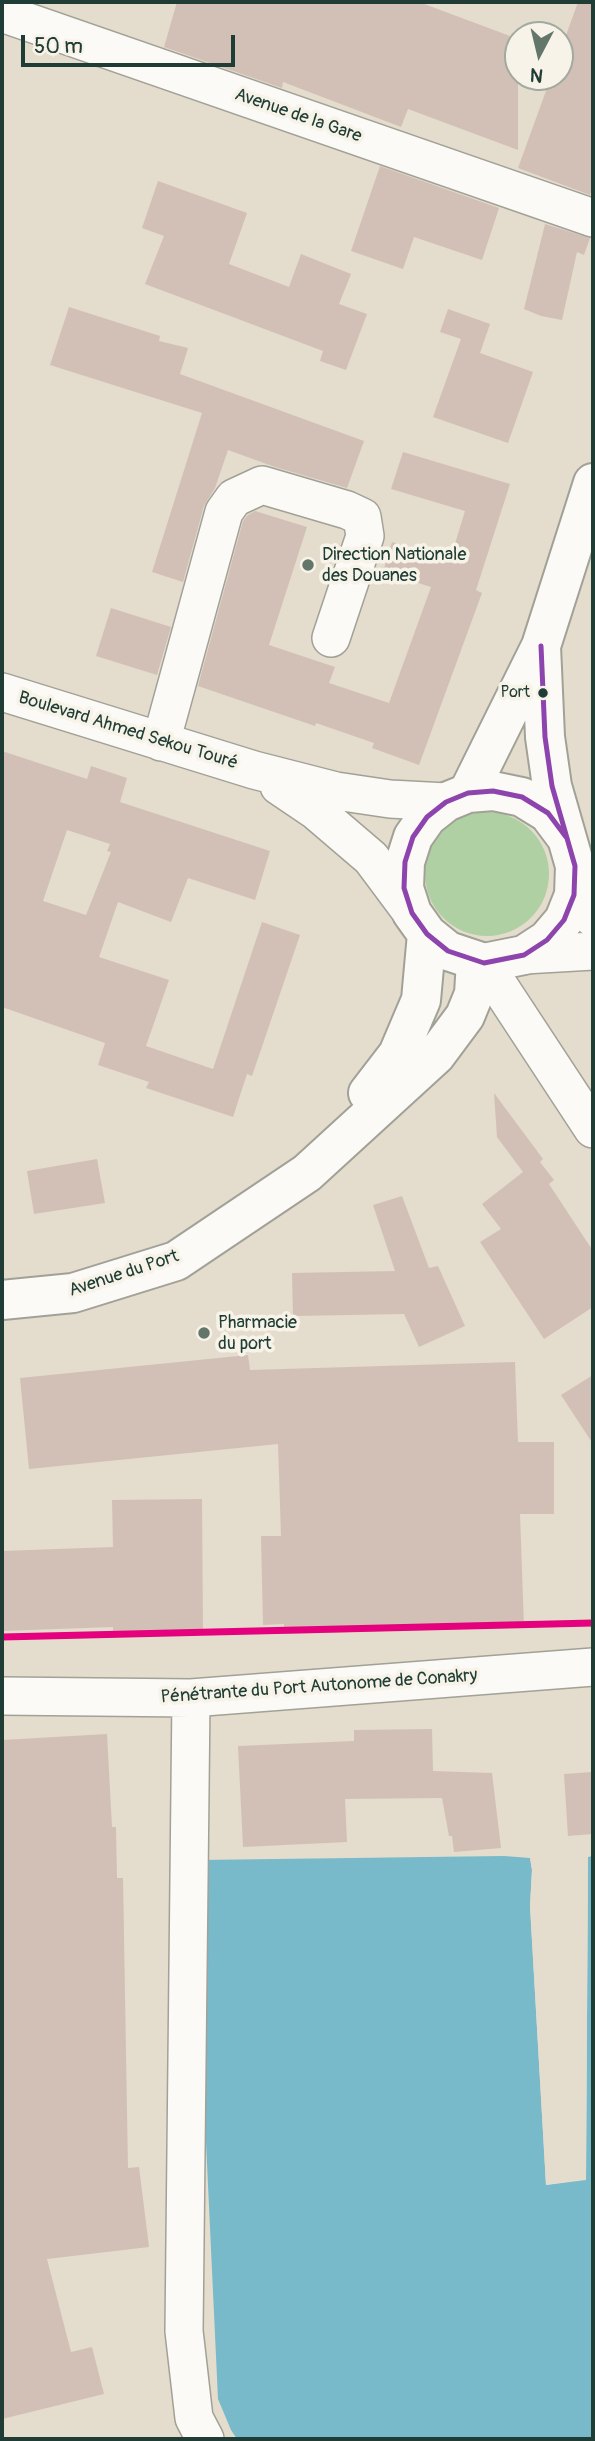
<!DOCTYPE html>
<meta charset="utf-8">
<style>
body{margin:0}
#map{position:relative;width:595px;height:2441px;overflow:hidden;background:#e4dccc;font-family:Pangolin,sans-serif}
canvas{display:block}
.frame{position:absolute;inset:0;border:4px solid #1f3d34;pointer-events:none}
.north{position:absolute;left:504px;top:21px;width:70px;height:70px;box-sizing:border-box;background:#f7f3e8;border:2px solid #a1aaa0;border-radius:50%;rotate:187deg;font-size:19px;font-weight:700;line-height:28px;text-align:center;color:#1f3d34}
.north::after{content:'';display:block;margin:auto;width:24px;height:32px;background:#647569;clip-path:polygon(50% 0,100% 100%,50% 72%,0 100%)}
.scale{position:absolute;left:21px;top:35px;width:214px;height:32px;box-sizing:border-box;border:4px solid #1f3d34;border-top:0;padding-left:9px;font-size:21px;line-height:24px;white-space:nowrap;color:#1f3d34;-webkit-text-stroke:5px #f7f3e8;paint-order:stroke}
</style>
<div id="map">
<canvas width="595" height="2441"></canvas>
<div class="frame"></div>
<div class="north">N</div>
<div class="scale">50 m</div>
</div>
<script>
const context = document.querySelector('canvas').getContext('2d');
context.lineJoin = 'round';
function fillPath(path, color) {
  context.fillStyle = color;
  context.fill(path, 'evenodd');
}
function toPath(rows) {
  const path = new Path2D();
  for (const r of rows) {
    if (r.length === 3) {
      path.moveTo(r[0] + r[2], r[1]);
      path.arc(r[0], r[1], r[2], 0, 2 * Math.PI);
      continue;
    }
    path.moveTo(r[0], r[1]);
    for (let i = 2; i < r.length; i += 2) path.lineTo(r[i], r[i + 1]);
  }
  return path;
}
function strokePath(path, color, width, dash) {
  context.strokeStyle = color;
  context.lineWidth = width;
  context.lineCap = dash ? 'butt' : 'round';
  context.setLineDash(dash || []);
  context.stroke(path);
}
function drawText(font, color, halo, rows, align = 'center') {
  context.font = font + ' Pangolin,sans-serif';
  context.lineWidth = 7;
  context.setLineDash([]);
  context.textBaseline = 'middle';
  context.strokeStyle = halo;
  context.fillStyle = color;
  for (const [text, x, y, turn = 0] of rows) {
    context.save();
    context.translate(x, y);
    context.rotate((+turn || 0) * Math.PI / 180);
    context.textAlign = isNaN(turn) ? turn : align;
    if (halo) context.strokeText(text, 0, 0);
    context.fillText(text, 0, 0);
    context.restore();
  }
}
fillPath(toPath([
 [487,874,62]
]), '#aed0a3');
fillPath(toPath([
 [504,1856,530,1858,532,1870,530,1906,546,2185,586,2179,588,1857,593,1856,593,2439,237,2439,231,2430,218,2399,194,1885,200,1860]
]), '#78b9ca');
fillPath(toPath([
 [585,1857,588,1857,586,2180,546,2185,530,1906,532,1870,530,1858,533,1858,536,1870,534,1906,549,2181,582,2177]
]), '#e4dccc');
fillPath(toPath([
 [177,2,419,2,518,39,518,150,408,109,401,127,283,82,282,88,164,47],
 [578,2,593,2,593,185,590,195,518,168,551,77,560,77,560,52],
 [380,166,499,208,482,260,414,237,403,269,351,251],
 [158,181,247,213,229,264,289,287,301,254,351,274,339,304,367,314,346,370,320,361,323,351,145,284,164,236,142,228],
 [545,224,590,238,584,255,577,252,562,320,541,316,524,309],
 [69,307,160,336,159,341,188,348,180,374,364,441,347,488,275,467,228,450,215,488,204,506,183,582,152,572,202,413,50,365],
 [448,309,490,324,480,353,533,372,508,443,433,417,461,339,440,332],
 [403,452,510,484,476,590,482,593,419,765,372,748,374,743,316,723,315,726,198,686,243,521,248,515,255,511,307,527,269,645,335,667,329,683,389,703,431,587,383,572,392,542,450,560,465,511,391,489],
 [111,608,171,627,157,675,96,656],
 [2,751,87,779,91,766,127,778,120,802,270,851,255,900,188,878,171,922,118,902,99,957,169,980,146,1046,213,1069,262,922,300,935,252,1076,247,1074,233,1117,146,1088,149,1082,98,1065,105,1043,2,1007],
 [67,830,110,844,107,851,111,852,86,915,43,901],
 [494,1093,543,1159,540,1162,554,1180,549,1184,593,1251,593,1307,544,1339,480,1242,501,1229,482,1204,523,1172,497,1137],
 [97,1159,105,1203,34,1214,27,1171],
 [402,1196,429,1268,438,1266,465,1326,419,1347,404,1314,293,1316,292,1273,395,1271,373,1205],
 [248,1355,250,1370,515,1362,518,1442,554,1442,554,1514,520,1514,524,1627,284,1634,284,1624,263,1625,261,1536,281,1536,278,1444,29,1469,20,1378],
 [593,1375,593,1444,561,1395],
 [202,1499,203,1633,113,1633,113,1627,2,1631,2,1551,113,1547,112,1500],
 [432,1729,433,1771,492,1773,501,1848,454,1852,452,1836,449,1836,442,1798,345,1799,347,1842,243,1847,238,1746,354,1741,354,1730],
 [107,1734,112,1827,116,1827,117,1878,123,1878,128,2168,139,2167,149,2247,47,2259,71,2352,92,2347,104,2394,2,2419,2,1740],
 [592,1772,593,1834,568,1836,564,1774]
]), '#d2c0b7');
const minor = toPath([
 [2,13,593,218],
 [2,692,254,770,336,791,390,799,446,802],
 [161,742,224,512,234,498,262,485,347,510,362,517,365,536,331,638],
 [279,786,316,811,371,858,412,913],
 [574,895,593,918],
 [524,955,593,951],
 [484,963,593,1129],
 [2,1696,191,1698,593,1667],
 [191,1698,184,2331,194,2418,205,2439]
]);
const major = toPath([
 [541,646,545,737,552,786,575,866,574,895,564,920,547,940,524,955,484,963,448,951,427,934,412,913,404,888,405,862,413,837,427,817,446,802,468,793,493,791,522,797,548,813,566,837],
 [468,793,541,646,593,483],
 [368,1093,398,1054,421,1000,427,934],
 [2,1300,73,1293,176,1261,307,1173,436,1055,465,1016,474,994,476,961]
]);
strokePath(minor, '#a2a197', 40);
strokePath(major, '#a2a197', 42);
strokePath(minor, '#fbfaf7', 37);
strokePath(major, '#fbfaf7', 38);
strokePath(toPath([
 [541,646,545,737,552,786,575,866,574,895,564,920,547,940,524,955,484,963,448,951,427,934,412,913,404,888,405,862,413,837,427,817,446,802,468,793,493,791,522,797,548,813,566,837]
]), '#8e44ad', 5);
strokePath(toPath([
 [2,1637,593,1623]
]), '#e5007d', 7);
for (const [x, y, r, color] of [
 [308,565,7,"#647569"],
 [543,693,6,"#1f3d34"],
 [204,1333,7,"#647569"]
]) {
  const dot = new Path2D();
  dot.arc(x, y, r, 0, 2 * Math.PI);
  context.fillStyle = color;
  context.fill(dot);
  strokePath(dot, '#f7f3e8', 2.5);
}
drawText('16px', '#1f3d34', '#f7f3e8', [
 ["Port",530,693]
], 'right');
drawText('18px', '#1f3d34', '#f7f3e8', [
 ["Avenue de la Gare",298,116,19],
 ["Boulevard Ahmed Sekou Touré",128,731,17],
 ["Avenue du Port",124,1274,-18],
 ["Pénétrante du Port Autonome de Conakry",319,1687,-4]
]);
drawText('18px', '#1f3d34', '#f7f3e8', [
 ["Direction Nationale",322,555],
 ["des Douanes",322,576],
 ["Pharmacie",218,1323],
 ["du port",218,1344]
], 'left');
</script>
